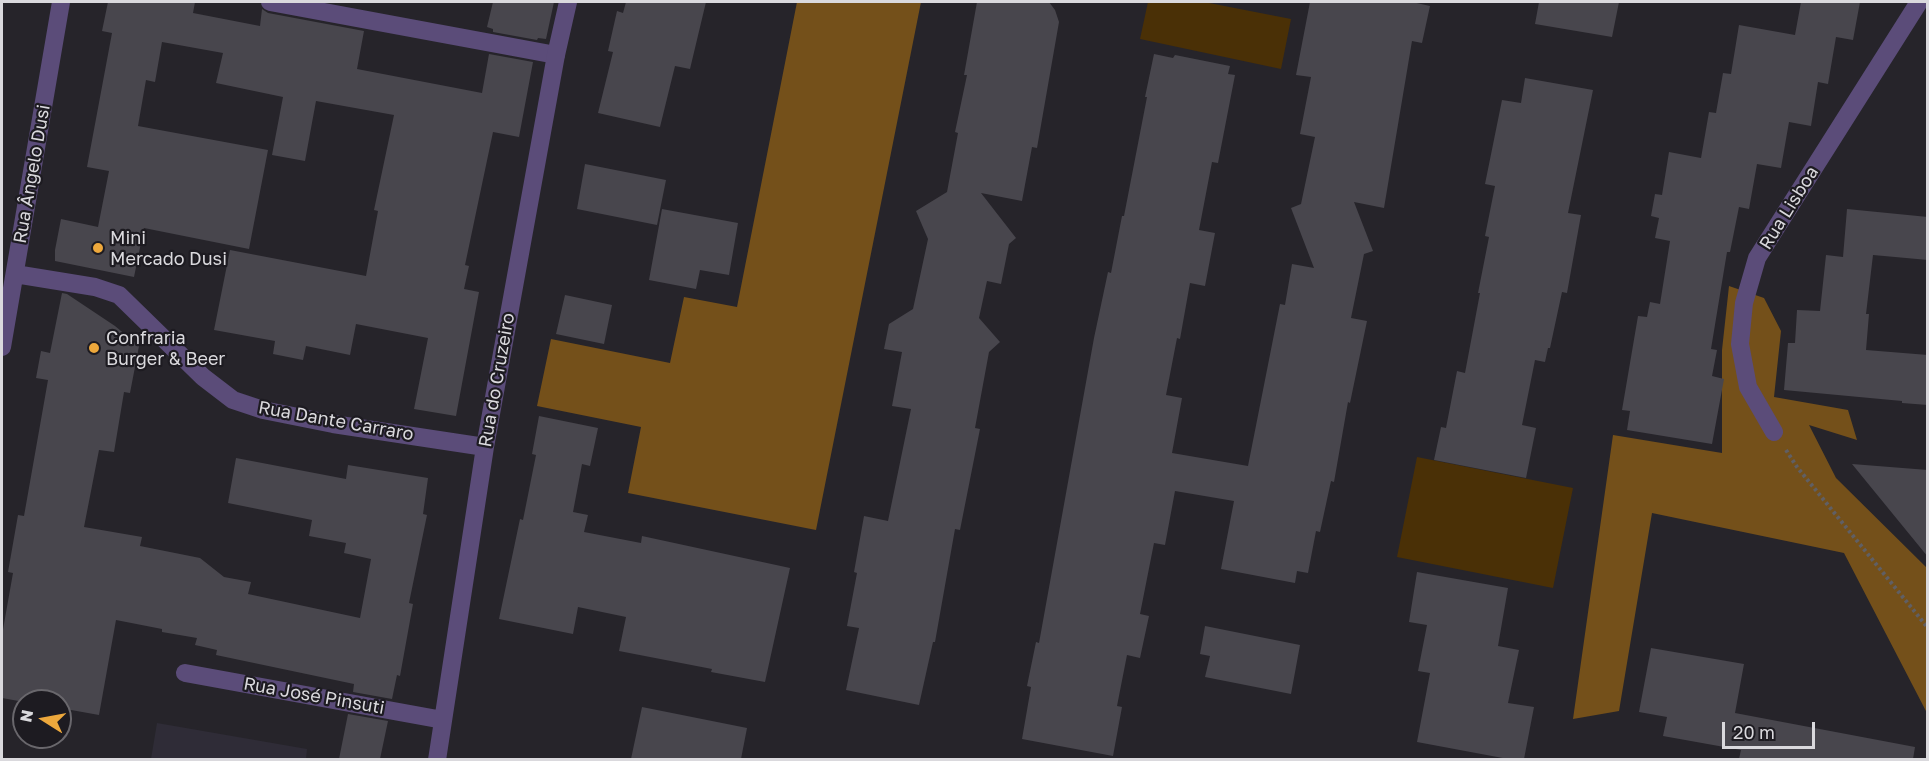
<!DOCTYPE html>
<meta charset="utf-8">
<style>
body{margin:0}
#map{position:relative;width:1929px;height:761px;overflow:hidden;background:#26242a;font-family:"Golos Text",sans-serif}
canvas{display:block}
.frame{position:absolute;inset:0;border:3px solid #dad9dd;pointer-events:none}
.north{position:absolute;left:12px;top:689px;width:60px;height:60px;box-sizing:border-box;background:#1d1b21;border:2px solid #69676c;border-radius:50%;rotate:281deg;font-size:16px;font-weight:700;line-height:24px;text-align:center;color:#dad9dd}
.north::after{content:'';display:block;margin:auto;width:21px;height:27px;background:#eda83c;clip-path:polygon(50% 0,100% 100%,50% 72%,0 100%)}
.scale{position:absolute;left:1722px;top:722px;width:93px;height:27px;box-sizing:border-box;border:3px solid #dad9dd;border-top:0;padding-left:8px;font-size:18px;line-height:21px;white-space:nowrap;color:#dad9dd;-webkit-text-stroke:4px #1d1b21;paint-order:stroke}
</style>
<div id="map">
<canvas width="1929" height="761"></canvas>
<div class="frame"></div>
<div class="north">N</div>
<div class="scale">20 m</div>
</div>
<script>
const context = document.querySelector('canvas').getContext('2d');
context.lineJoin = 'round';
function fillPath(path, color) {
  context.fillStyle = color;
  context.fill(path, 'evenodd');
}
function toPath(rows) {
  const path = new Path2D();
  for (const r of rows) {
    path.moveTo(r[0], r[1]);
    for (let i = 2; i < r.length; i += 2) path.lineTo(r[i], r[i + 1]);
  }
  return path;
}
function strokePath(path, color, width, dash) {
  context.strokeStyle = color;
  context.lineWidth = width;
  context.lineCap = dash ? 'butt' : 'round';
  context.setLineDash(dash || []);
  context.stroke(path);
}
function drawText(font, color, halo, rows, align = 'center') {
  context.font = font + ' "Golos Text",sans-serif';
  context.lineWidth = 4.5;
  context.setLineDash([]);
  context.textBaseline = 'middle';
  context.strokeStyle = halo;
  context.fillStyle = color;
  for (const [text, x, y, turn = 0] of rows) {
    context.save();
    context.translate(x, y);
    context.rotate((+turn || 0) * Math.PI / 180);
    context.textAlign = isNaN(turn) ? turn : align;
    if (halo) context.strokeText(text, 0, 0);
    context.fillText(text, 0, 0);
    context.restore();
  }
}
fillPath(toPath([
 [157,723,307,749,306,759,151,759]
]), '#2f2c37');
fillPath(toPath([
 [1148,2,1204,2,1291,19,1281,69,1140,39],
 [1417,457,1573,488,1553,588,1397,557]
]), '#4a3006');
fillPath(toPath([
 [797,2,921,2,816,530,628,493,641,427,537,406,551,339,670,363,684,297,737,307],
 [1729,286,1764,298,1781,331,1774,397,1848,410,1857,440,1809,425,1836,478,1927,568,1927,713,1844,553,1652,513,1619,711,1573,719,1613,435,1722,453,1722,350]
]), '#74501a');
fillPath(toPath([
 [108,2,195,2,193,13,260,26,262,9,268,13,364,31,357,69,482,93,489,54,533,62,519,137,493,132,465,265,469,266,464,289,479,292,456,416,414,409,428,338,356,324,350,355,306,346,303,360,273,354,275,341,214,330,230,250,366,276,378,211,374,210,394,115,316,101,305,161,272,155,283,97,216,83,223,53,162,42,155,82,146,80,138,126,268,150,249,249,144,228,134,277,55,261,55,250,61,219,98,227,109,171,87,167,112,33,102,31],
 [493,2,554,2,546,39,538,38,537,40,493,32,493,29,487,27],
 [626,2,706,2,690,69,675,66,660,127,598,113,613,52,608,51,617,11,623,13],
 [977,2,1049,2,1055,10,1059,22,1037,148,1032,147,1022,201,981,193,1016,238,1009,244,1001,284,987,281,979,318,1000,342,989,352,975,428,980,429,960,530,955,529,935,642,933,642,919,705,846,690,859,628,847,626,857,573,854,572,864,516,888,521,911,409,892,406,902,352,884,349,889,324,913,309,928,239,916,211,947,192,958,133,955,132,967,75,964,75],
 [1310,2,1412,2,1430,6,1422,43,1412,41,1384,208,1354,202,1373,251,1364,254,1351,318,1367,321,1350,403,1348,402,1334,482,1331,481,1320,532,1316,531,1308,573,1297,571,1295,583,1221,569,1234,501,1175,491,1165,545,1154,543,1140,614,1149,616,1140,658,1127,655,1117,706,1122,707,1113,756,1022,739,1031,687,1027,686,1036,642,1039,643,1094,338,1108,272,1111,273,1122,216,1124,216,1147,97,1145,97,1154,54,1173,58,1175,55,1230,66,1228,74,1235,75,1218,163,1212,162,1199,230,1215,233,1205,286,1190,283,1180,339,1177,338,1166,395,1182,398,1172,453,1248,466,1280,304,1285,305,1292,264,1314,268,1291,208,1301,204,1315,137,1300,134,1311,77,1296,75],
 [1539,2,1619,2,1612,37,1535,24],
 [1801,2,1860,2,1853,40,1836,37,1828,84,1818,82,1811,126,1789,122,1781,168,1757,164,1749,209,1739,207,1730,252,1727,252,1711,349,1717,350,1712,376,1724,379,1712,444,1627,430,1630,411,1622,410,1638,316,1647,317,1650,302,1660,304,1670,241,1655,238,1659,218,1651,216,1655,194,1662,195,1669,152,1701,158,1709,112,1716,113,1723,73,1731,74,1739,25,1795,35],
 [1525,78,1593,90,1568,213,1581,215,1567,293,1562,292,1550,348,1548,348,1545,362,1535,360,1522,425,1536,428,1526,478,1434,460,1441,427,1446,428,1457,371,1465,373,1480,293,1478,293,1489,237,1485,236,1495,186,1485,184,1502,100,1521,103],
 [585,164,666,180,657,225,577,209],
 [662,209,738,223,729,275,700,270,696,289,649,280],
 [1847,209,1928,217,1928,260,1873,255,1866,314,1869,314,1866,350,1928,355,1928,405,1902,403,1902,401,1784,390,1788,343,1795,343,1797,310,1820,311,1826,255,1843,257],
 [62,293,67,294,115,326,139,346,130,393,124,392,114,452,99,450,84,527,142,537,140,546,200,558,224,577,251,582,248,594,360,618,371,559,344,553,346,543,309,536,312,520,228,503,236,458,346,479,348,465,428,478,423,514,427,515,409,603,413,604,400,676,397,675,392,699,353,692,354,684,216,655,217,650,195,645,197,638,162,632,162,629,116,620,99,715,60,708,60,701,24,702,2,698,2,635,13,573,8,572,18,515,24,516,48,380,36,378,41,351,50,353],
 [565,295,612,305,604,344,556,334],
 [539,416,598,428,590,466,582,464,573,512,588,515,584,532,641,543,642,536,790,568,765,682,711,672,712,669,619,651,626,617,578,607,573,634,499,619,520,519,523,520,536,455,532,454],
 [1852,464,1928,470,1928,557],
 [1417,572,1508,588,1498,646,1519,650,1508,703,1534,707,1524,759,1508,759,1417,742,1430,673,1418,671,1427,625,1409,622],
 [1205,626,1300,645,1291,694,1205,677,1210,656,1200,654],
 [1651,648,1744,664,1735,713,1915,747,1913,759,1739,759,1741,750,1663,736,1667,717,1639,712],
 [642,707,747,728,741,759,631,759],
 [348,714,388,721,380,759,339,759]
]), '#48464d');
strokePath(toPath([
 [1786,450,1797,467,1928,628]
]), '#605f64', 4, [3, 3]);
strokePath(toPath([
 [270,2,556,55]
]), '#5b4c79', 18);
strokePath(toPath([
 [15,274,95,287,119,295,203,377,233,400,263,410,333,424,485,447],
 [2,347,61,2],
 [1774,432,1748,387,1740,344,1744,303,1757,258,1919,2],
 [185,673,443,720],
 [437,760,485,447,556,55,568,2]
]), '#5b4c79', 18);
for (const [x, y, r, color] of [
 [98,248,6,"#eda83c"],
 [94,348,6,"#eda83c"]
]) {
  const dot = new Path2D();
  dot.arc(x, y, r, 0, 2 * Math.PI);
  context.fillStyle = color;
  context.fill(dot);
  strokePath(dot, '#1d1b21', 2);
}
drawText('18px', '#dad9dd', '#1d1b21', [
 ["Rua Ângelo Dusi",32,174,-80],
 ["Rua Lisboa",1789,208,-58],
 ["Rua do Cruzeiro",497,380,-80],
 ["Rua Dante Carraro",336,421,10],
 ["Rua José Pinsuti",314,696,10]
]);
drawText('18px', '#dad9dd', '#1d1b21', [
 ["Mini",110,238],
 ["Mercado Dusi",110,259],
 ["Confraria",106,338],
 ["Burger & Beer",106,359]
], 'left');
</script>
